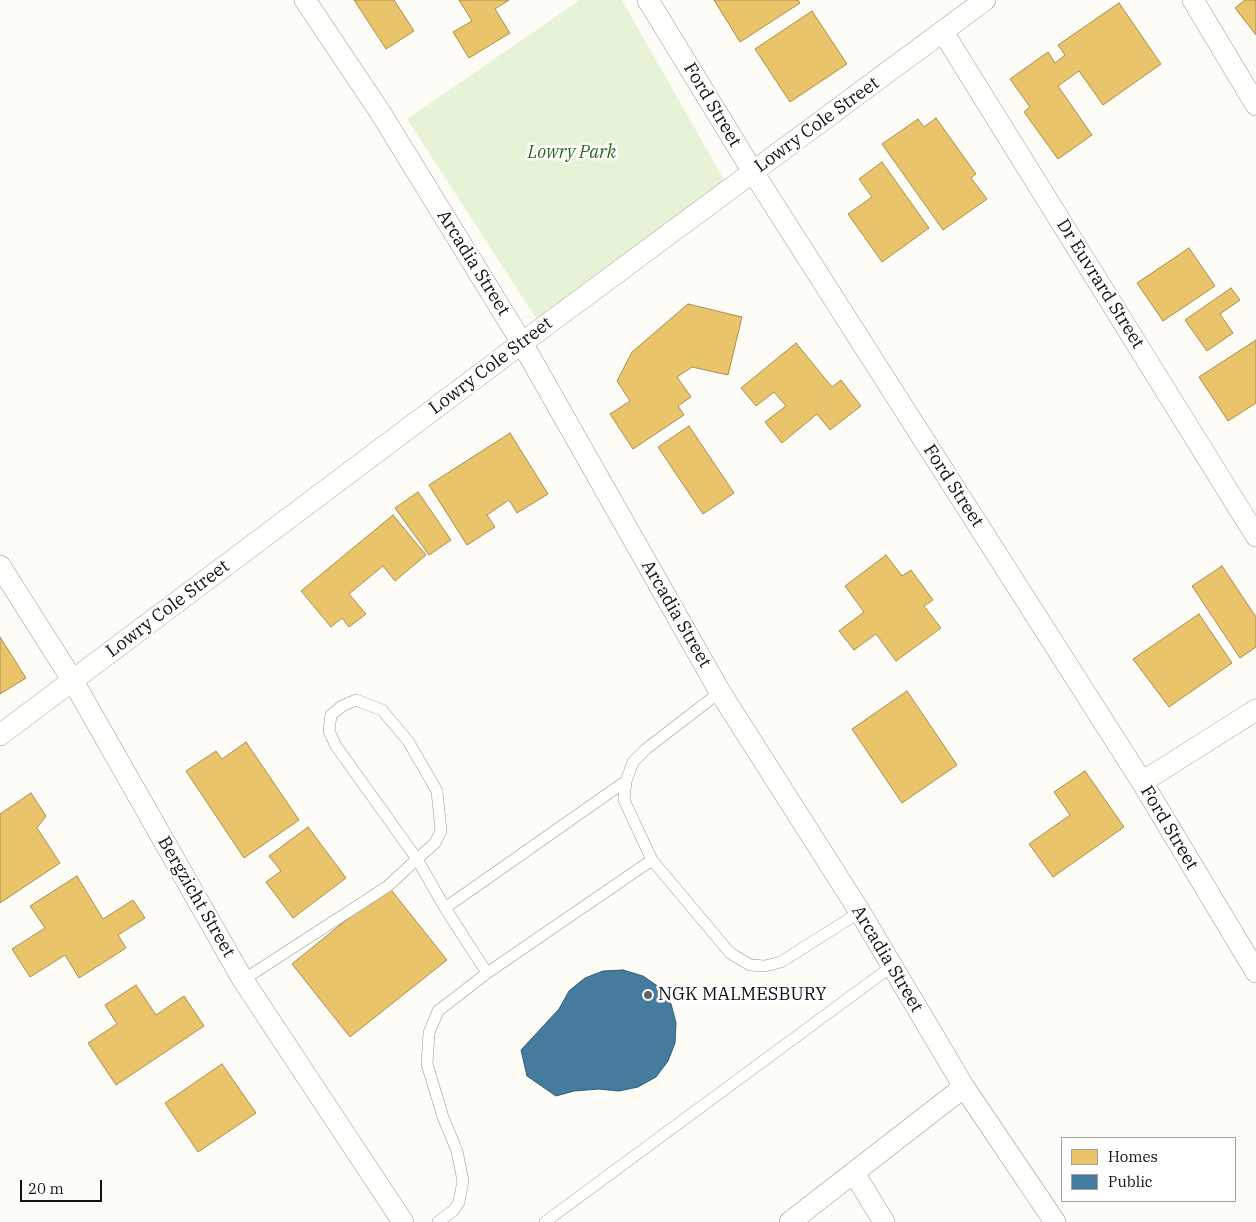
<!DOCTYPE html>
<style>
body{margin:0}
#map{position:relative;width:1256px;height:1222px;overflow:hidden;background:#fdfcf7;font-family:"IBM Plex Serif",serif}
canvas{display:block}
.legend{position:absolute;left:1061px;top:1137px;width:175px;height:65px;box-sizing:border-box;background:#fff;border:1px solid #a0a0a0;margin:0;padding:6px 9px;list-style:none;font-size:15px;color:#111}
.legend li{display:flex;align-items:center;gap:10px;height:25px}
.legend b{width:25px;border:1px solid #a0a0a0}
.scale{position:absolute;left:20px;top:1180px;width:82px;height:22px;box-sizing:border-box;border:2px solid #111;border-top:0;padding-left:6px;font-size:15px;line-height:18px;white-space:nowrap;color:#111;-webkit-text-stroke:4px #fff;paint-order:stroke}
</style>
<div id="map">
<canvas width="1256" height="1222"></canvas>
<ul class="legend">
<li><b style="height:14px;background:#e9c46a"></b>Homes</li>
<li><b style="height:14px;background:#457b9d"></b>Public</li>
</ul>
<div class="scale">20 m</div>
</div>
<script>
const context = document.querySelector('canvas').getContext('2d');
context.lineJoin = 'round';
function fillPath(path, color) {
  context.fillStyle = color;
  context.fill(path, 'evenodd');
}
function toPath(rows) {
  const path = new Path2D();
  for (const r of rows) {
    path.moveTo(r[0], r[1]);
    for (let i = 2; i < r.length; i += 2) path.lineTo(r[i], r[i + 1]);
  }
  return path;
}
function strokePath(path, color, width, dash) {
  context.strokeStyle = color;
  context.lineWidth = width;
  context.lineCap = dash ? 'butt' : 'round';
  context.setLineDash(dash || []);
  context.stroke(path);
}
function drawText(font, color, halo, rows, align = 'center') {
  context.font = font + ' "IBM Plex Serif",serif';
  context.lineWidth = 5;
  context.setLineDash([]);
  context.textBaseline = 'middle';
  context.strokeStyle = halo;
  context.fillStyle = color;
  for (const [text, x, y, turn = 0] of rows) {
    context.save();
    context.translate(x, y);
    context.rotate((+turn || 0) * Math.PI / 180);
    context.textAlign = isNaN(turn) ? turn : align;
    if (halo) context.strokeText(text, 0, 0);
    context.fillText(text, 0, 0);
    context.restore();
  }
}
fillPath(toPath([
 [580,0,622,0,728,187,541,326,407,119]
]), '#e7f3d7');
const homes = toPath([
 [354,0,394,0,414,31,386,49,354,0],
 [459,0,509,0,495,9,510,33,469,58,453,32,472,21,459,0],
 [714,0,798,0,800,3,740,42,714,0],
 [1245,0,1256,0,1256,35,1235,8,1245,0],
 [1119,3,1161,64,1103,105,1079,71,1058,86,1092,135,1058,159,1024,112,1030,107,1010,79,1048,52,1055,63,1065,55,1058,45,1119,3],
 [812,11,847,64,790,102,755,49,812,11],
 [936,118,976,174,971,178,987,199,943,230,882,144,918,119,924,127,936,118],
 [882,162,929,228,882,262,848,214,872,197,859,179,882,162],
 [1189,248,1215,286,1163,321,1137,283,1189,248],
 [1231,288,1240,300,1220,314,1233,333,1207,351,1185,320,1231,288],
 [688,304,742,317,728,375,692,367,677,377,691,397,678,406,684,415,633,449,610,414,630,401,617,381,632,352,688,304],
 [1256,340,1256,403,1228,421,1199,377,1256,340],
 [796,343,832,387,841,380,861,406,830,430,817,414,782,443,765,422,786,406,774,392,756,406,741,388,796,343],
 [689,426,734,493,703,514,658,447,689,426],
 [510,433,548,494,517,513,509,500,487,515,495,527,467,545,429,485,510,433],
 [418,492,451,540,429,555,395,508,418,492],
 [393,515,426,555,395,581,383,566,349,594,366,614,349,627,342,618,331,627,301,591,393,515],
 [886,555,902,576,911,570,933,600,924,606,941,628,896,661,876,634,854,650,839,631,864,612,845,586,886,555],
 [1222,566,1256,617,1256,647,1240,658,1192,586,1222,566],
 [1199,614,1232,663,1169,707,1133,659,1199,614],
 [0,637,26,678,0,694,0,637],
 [907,691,957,765,902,803,852,729,907,691],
 [246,742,299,820,244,858,186,771,216,751,222,759,246,742],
 [1085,771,1124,827,1053,877,1029,844,1070,815,1054,792,1085,771],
 [31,793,46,816,37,828,60,863,0,903,0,814,31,793],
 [308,827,346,878,293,918,266,882,281,871,269,856,308,827],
 [77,876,103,919,133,900,145,918,118,935,126,948,79,978,65,955,30,977,12,949,45,928,30,906,77,876],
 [388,886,447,960,350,1037,292,964,388,886],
 [136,985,156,1015,184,996,204,1026,116,1085,88,1043,117,1024,105,1005,136,985],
 [222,1064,256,1113,198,1152,165,1103,222,1064]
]);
fillPath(homes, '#e9c46a');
strokePath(homes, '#a88e4f', 1);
const public = toPath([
 [623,970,643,976,659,987,671,1004,676,1023,675,1043,668,1061,656,1077,638,1087,619,1091,599,1089,574,1091,556,1096,527,1076,521,1050,559,1009,569,991,585,978,603,971,623,970]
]);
fillPath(public, '#457b9d');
strokePath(public, '#355b73', 1);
const lane = toPath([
 [720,692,646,749,633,762,626,781,624,800,652,860,730,953,750,965,765,966,781,962,860,912],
 [445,908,626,781],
 [243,980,388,886,417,859,435,843,441,831,437,791,408,741,382,710,356,700,342,706,331,715,329,731,336,746,417,859,445,908,487,973],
 [438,1222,454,1210,459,1202,463,1181,457,1151,443,1117,427,1064,429,1033,438,1011,487,973,652,860],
 [545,1222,892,966]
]);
const street = toPath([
 [305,0,380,112,522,343,720,692,860,912,964,1087,1055,1222],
 [648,0,753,172,1142,782,1256,972],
 [1193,0,1256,105],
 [943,32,1256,536],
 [0,566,73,681,243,980,403,1222],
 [0,735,522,343,985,0],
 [1142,782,1256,710],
 [854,1173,884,1222],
 [790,1222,964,1087]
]);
strokePath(lane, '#979795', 12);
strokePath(street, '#979795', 22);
strokePath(lane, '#fffffe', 11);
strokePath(street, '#fffffe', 21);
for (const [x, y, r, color] of [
 [648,995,5,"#646362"]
]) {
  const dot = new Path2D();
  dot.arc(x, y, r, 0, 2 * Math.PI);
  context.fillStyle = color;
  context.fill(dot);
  strokePath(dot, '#fff', 2);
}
drawText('18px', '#111', '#fff', [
 ["Ford Street",712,105,59],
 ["Lowry Cole Street",817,125,-36],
 ["Arcadia Street",473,263,58],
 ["Dr Euvrard Street",1100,284,58],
 ["Lowry Cole Street",491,366,-37],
 ["Ford Street",953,486,57],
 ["Lowry Cole Street",168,609,-37],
 ["Arcadia Street",676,614,60],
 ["Ford Street",1169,828,59],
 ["Bergzicht Street",196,897,60],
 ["Arcadia Street",887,959,59]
]);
drawText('italic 18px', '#2f6b1f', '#fff', [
 ["Lowry Park",572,153]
]);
drawText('18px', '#111', '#fff', [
 ["NGK MALMESBURY",658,995]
], 'left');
</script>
